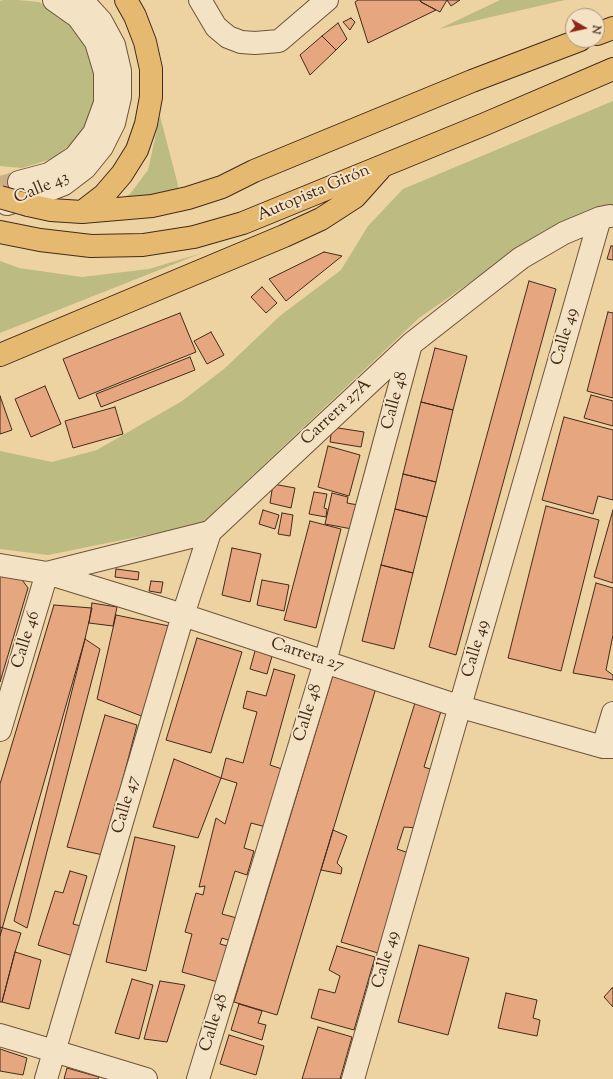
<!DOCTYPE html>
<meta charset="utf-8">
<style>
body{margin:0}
#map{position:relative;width:613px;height:1079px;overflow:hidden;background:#edd2a2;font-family:"Sorts Mill Goudy",serif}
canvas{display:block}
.north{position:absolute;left:565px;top:8px;width:40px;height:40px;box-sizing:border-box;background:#f3e2c3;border:1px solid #ad9880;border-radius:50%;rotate:99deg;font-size:11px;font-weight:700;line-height:16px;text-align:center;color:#432a1b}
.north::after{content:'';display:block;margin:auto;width:14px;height:18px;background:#8f2418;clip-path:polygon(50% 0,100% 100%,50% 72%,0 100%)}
</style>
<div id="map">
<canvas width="613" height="1079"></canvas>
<div class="north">N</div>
</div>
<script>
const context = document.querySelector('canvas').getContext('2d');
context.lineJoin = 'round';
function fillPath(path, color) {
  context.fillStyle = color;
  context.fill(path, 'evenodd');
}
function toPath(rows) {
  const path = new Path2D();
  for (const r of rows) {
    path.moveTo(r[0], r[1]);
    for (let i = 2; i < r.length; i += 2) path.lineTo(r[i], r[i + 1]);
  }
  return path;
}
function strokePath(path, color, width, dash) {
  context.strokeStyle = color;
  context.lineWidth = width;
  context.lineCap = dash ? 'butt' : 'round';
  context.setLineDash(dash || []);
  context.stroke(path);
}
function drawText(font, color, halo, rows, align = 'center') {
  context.font = font + ' "Sorts Mill Goudy",serif';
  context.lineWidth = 4;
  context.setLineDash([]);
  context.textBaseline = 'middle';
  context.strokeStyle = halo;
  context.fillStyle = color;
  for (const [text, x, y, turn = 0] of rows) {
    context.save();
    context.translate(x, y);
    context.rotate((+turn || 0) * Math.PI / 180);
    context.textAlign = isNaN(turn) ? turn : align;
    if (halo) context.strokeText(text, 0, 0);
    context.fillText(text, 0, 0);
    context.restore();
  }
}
fillPath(toPath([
 [3,0,18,0,39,2,68,18,89,43,98,75,95,108,79,137,54,158,22,168,0,166,0,1],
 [500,0,565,0,439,29],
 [613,101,613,204,545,230,419,318,201,524,48,555,0,549,0,451,52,462,97,450,182,401,224,369,281,315,341,270,368,226,403,189],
 [160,116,179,189,115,202,130,194,148,170],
 [202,253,0,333,0,261,19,268,82,277,149,269]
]), '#bcbb82');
const building = toPath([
 [358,0,420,0,421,2,436,10,368,43,355,2,358,0],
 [420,0,447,0,440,12,421,2,420,0],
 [447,0,460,0,451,6,447,0],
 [351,18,355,22,350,30,343,22,351,18],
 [338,23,347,39,336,50,322,36,338,23],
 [322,36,336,50,310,75,300,55,322,36],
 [611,246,613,246,613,260,607,259,611,246],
 [324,252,342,256,286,301,269,279,324,252],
 [529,281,556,289,456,655,429,647,529,281],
 [262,287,277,303,266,313,251,297,262,287],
 [608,312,613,313,613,398,587,391,608,312],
 [180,313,196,352,79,399,63,359,180,313],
 [211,332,224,355,207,364,194,341,211,332],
 [435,348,467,356,453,410,421,402,435,348],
 [190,357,195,370,101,407,96,394,190,357],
 [45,386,61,424,31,437,15,399,45,386],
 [591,395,613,401,613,426,584,418,591,395],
 [0,396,12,430,0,434,0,396],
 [421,402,453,410,436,482,403,474,421,402],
 [115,407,123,434,73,448,65,421,115,407],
 [564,417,613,430,613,500,598,496,593,514,542,500,564,417],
 [332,427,364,432,361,447,330,442,332,427],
 [328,446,360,455,349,496,318,487,328,446],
 [403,474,436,482,427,517,395,509,403,474],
 [273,484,295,488,291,508,270,503,273,484],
 [314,492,327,494,324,508,327,509,326,517,309,514,314,492],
 [332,493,348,497,347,503,358,505,352,529,325,524,332,493],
 [546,506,599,520,561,671,508,658,546,506],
 [395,509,427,517,413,573,381,565,395,509],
 [263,510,279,515,275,529,259,524,263,510],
 [613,510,613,583,594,577,613,510],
 [282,513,293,515,290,536,278,534,282,513],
 [310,521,341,529,316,628,284,620,310,521],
 [232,548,261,554,250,602,222,595,232,548],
 [381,565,413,573,394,649,362,641,381,565],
 [116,569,139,572,138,580,115,577,116,569],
 [0,571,20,577,28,588,0,682,0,571],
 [262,580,289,585,284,611,257,605,262,580],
 [151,581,163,582,161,593,149,591,151,581],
 [596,583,613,588,613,635,606,670,613,675,613,680,573,673,596,583],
 [92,603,117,607,113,626,89,623,92,603],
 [54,605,92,608,85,639,0,936,0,784,54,605],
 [116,615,169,626,144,717,97,699,116,615],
 [197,638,242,652,211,753,166,740,197,638],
 [85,639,100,649,27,928,14,921,85,639],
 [257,644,274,649,267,674,250,669,257,644],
 [274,669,295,675,270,765,282,769,266,827,251,823,244,848,254,851,247,875,235,871,222,914,237,918,231,941,222,938,220,944,235,948,225,984,182,972,192,934,185,932,196,893,203,895,205,886,199,887,216,818,225,824,237,783,221,778,226,758,243,763,257,712,243,708,247,691,266,696,274,669],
 [333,675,376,688,277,1015,234,1002,333,675],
 [415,703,441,711,424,767,436,771,418,828,404,827,397,849,409,853,378,953,341,942,415,703],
 [105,715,137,725,103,855,67,847,105,715],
 [174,759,221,778,198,838,153,827,174,759],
 [333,830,347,836,337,863,342,868,341,874,321,870,333,830],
 [135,837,175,846,146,971,106,962,135,837],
 [70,871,87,876,73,924,85,927,76,957,38,945,55,891,63,893,70,871],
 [0,927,21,933,15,952,2,1002,0,1002,0,927],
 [419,945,469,958,448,1035,398,1022,419,945],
 [337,946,375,957,354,1030,311,1018,319,989,335,993,340,976,329,970,337,946],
 [15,952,41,960,29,1009,2,1002,15,952],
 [132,979,153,985,139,1039,115,1033,132,979],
 [160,981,185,985,167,1042,144,1039,160,981],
 [612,988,613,988,613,1007,604,997,612,988],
 [506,993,537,1000,533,1018,540,1020,537,1036,498,1028,506,993],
 [239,1004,262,1011,258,1023,266,1025,262,1040,231,1030,239,1004],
 [318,1027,352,1037,340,1079,302,1079,318,1027],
 [229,1035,264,1046,256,1075,220,1064,229,1035],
 [0,1049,27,1058,23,1075,0,1071,0,1049],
 [67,1068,99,1077,98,1079,64,1079,67,1068]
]);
fillPath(building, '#e6a780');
strokePath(building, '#432a1b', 1);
strokePath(toPath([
 [0,187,19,182]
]), '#cbb087', 22, [22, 11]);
const minor = toPath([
 [200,0,216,27,228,37,241,42,255,43,279,41,327,0],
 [19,182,49,174,75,157,94,133,105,103,105,72,96,42,78,17,54,0],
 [7,204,39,194,64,184,85,168,102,147,114,123,120,97,120,71,114,45,101,21,82,0],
 [0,565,47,573,183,615,461,707,603,747,613,747],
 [0,730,47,573,210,532,411,344,521,258,564,233,600,218,610,216],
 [603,747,613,713],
 [0,1035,54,1051,146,1079],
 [46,1079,183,615,210,532],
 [198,1079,325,662,411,344],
 [353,1079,600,218]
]);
const highway = toPath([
 [597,34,613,28],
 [28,205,51,210,82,212,152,206,188,198,222,187,254,171,472,81,580,40],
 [82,212,104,195,122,174,137,150,146,124,151,97,151,69,145,42,135,16,126,0],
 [0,232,40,240,91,246,143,245,194,237,243,223,485,124,613,69],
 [0,355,284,236,321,219,355,197,380,169]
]);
strokePath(minor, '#6e543d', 24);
strokePath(highway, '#432a1b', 24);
strokePath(minor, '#f3e2c3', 22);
strokePath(highway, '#e6b971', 22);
const highwayBridge = toPath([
 [0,197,28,205]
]);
strokePath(highwayBridge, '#432a1b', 24, []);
strokePath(highwayBridge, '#e6b971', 22);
drawText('17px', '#432a1b', '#f3e2c3', [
 ["Calle 43",42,189,-23],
 ["Autopista Girón",314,194,-23],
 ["Calle 49",566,337,-74],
 ["Calle 48",396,401,-75],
 ["Carrera 27A",337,413,-43],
 ["Calle 46",27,640,-73],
 ["Calle 49",477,649,-74],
 ["Carrera 27",307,656,18],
 ["Calle 48",309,713,-73],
 ["Calle 47",127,805,-74],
 ["Calle 49",387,960,-74],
 ["Calle 48",215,1023,-73]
]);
</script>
